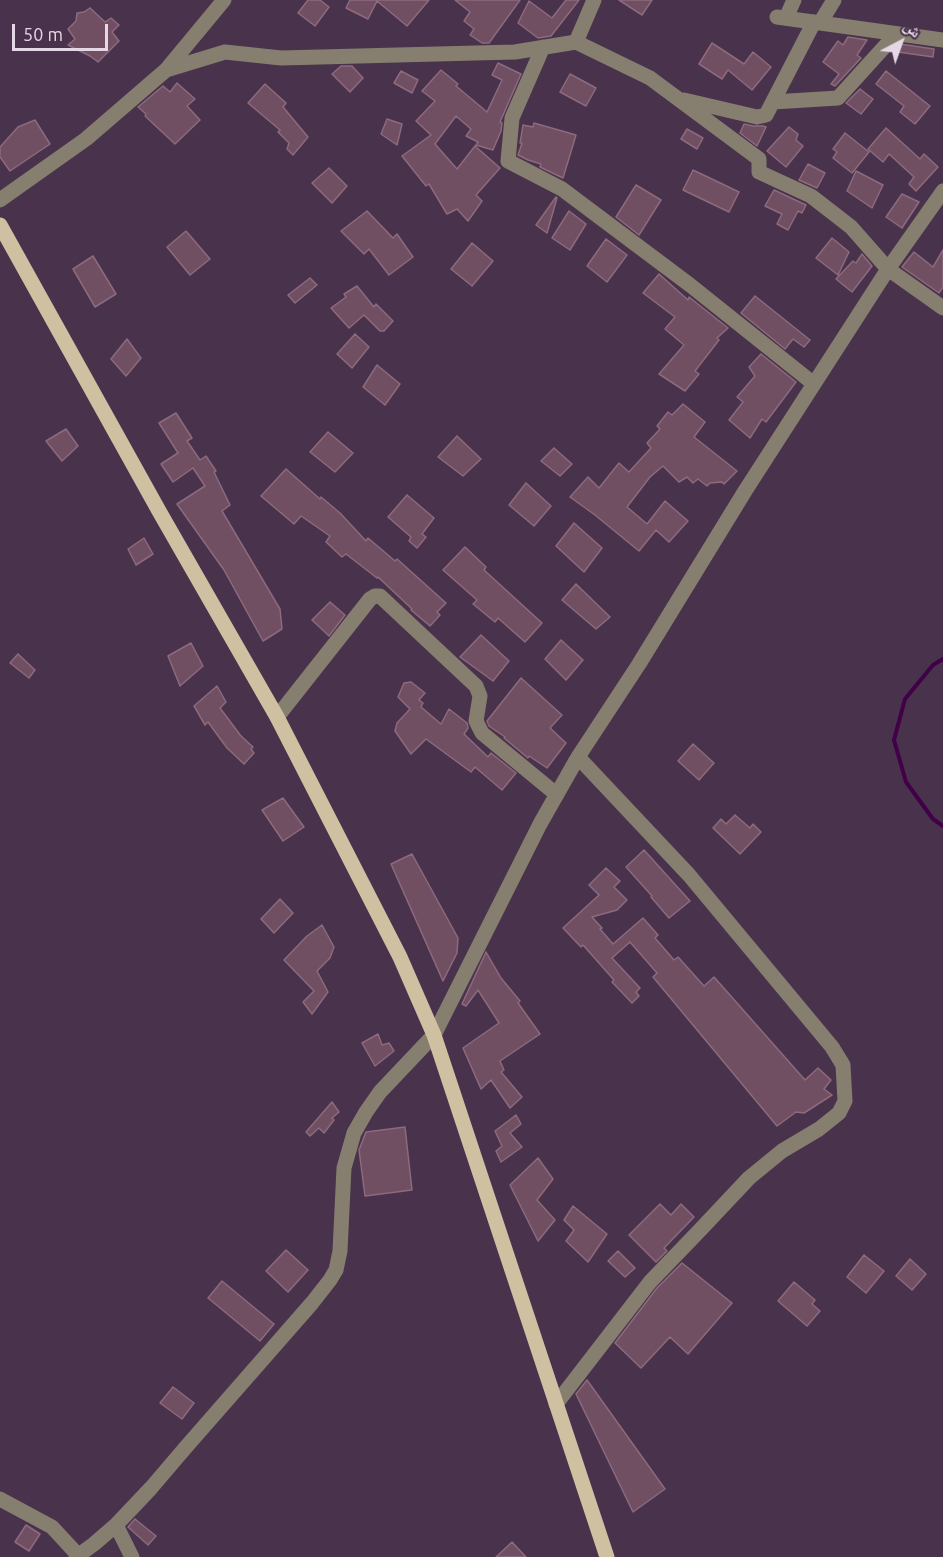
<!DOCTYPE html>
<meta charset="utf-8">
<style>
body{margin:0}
#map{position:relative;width:943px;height:1557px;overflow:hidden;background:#49324b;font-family:Ubuntu,"Noto Naskh Arabic",sans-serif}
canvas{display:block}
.north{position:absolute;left:871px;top:12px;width:60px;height:60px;-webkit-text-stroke:4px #49324b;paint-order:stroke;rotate:41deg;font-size:16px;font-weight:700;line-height:24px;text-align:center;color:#e5d7e6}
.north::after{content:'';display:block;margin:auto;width:21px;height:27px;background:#e5d7e6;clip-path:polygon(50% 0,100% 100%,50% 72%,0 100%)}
.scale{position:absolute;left:12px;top:24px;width:96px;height:27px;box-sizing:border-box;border:3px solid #e5d7e6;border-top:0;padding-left:8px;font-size:18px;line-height:21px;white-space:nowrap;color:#e5d7e6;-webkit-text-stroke:4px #49324b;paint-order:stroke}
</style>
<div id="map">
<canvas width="943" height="1557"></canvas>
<div class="north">ش</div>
<div class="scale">50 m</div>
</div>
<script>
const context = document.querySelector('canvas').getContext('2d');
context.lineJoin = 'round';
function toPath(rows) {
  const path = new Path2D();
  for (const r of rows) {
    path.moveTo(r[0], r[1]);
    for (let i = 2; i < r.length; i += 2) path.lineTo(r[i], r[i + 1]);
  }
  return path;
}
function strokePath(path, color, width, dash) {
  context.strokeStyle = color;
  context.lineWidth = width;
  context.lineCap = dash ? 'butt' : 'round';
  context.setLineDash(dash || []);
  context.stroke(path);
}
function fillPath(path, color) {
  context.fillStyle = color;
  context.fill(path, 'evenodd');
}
strokePath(toPath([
 [943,659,933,665,905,699,894,740,906,782,933,819,943,826]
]), '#410047', 4);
const building = toPath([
 [308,0,320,0,329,7,315,26,298,13,308,0],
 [350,0,429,0,407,26,377,1,368,19,346,8,350,0],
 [455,0,520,0,489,43,482,43,470,35,474,29,464,21,470,12,455,0],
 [566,0,579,0,551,36,538,38,518,23,529,1,552,18,566,0],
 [619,0,652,0,642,15,619,0],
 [90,8,105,22,111,18,119,25,112,32,119,41,98,62,90,56,68,45,75,39,68,29,76,21,77,13,84,12,90,8],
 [848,37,867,40,857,55,861,58,835,86,831,84,839,74,823,62,838,41,843,45,848,37],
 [712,43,744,64,753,52,771,67,752,90,728,70,722,79,699,64,712,43],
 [900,44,934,49,933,57,898,52,898,46,900,44],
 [498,63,521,74,500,122,502,123,501,131,493,150,476,145,478,142,466,136,471,129,456,116,435,144,457,169,475,146,500,168,476,195,482,201,468,221,457,209,447,214,429,184,426,186,402,156,431,135,416,121,435,101,422,91,441,70,458,84,456,86,487,112,502,80,492,75,498,63],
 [341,66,352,66,363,78,350,92,332,74,341,66],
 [401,71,418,80,412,93,394,83,401,71],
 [886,71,930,106,915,124,900,112,904,106,876,84,886,71],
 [570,74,596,88,586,106,560,92,570,74],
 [177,83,195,99,187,106,200,120,175,144,145,116,146,114,138,107,163,86,170,92,177,83],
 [265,84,286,103,283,107,308,137,293,155,287,149,289,143,278,132,280,130,248,103,265,84],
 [860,89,873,99,861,114,846,103,860,89],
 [387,119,402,124,397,145,381,134,387,119],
 [35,120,50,144,10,171,0,157,0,147,18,127,35,120],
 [534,123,576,135,563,178,540,167,541,164,528,160,518,155,522,143,520,143,523,125,533,127,534,123],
 [744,124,753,126,763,126,766,127,757,146,740,133,744,124],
 [789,127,798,134,796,140,803,146,786,167,767,151,789,127],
 [886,128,920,159,924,154,938,167,916,191,909,184,914,177,889,154,883,162,868,149,886,128],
 [687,129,703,138,697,149,681,139,687,129],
 [845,133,869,152,852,173,833,158,837,152,833,149,845,133],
 [808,164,825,173,817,188,799,180,808,164],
 [329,168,347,186,332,203,312,183,329,168],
 [693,170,739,192,729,212,683,190,693,170],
 [856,171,883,185,872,208,847,191,856,171],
 [636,185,661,200,639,235,616,217,636,185],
 [774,190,806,205,802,213,798,211,788,230,777,224,782,214,765,206,774,190],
 [902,194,919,202,902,228,886,217,902,194],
 [556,197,557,198,547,233,536,225,556,197],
 [367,211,393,238,397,234,413,257,389,275,369,249,364,254,341,231,367,211],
 [569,211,586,224,570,250,552,238,569,211],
 [186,231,210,259,190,275,167,247,186,231],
 [832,238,849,252,838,275,816,258,832,238],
 [606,239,627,255,607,282,587,266,606,239],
 [472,243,493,261,472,286,451,269,472,243],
 [943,250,943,287,939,293,902,267,914,252,933,267,943,250],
 [862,254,872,266,852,292,836,279,853,261,856,263,862,254],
 [93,256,116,294,95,307,73,269,93,256],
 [659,274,688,300,689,297,728,328,717,338,719,340,695,371,699,374,685,391,659,374,684,345,665,329,675,317,643,293,659,274],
 [310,278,317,285,295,303,288,295,310,278],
 [357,286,374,307,376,304,393,321,384,331,380,331,364,315,349,328,331,308,346,297,344,294,357,286],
 [755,296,810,340,804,347,793,339,785,349,741,313,755,296],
 [355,334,369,347,352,368,337,354,355,334],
 [127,339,141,358,126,376,111,359,127,339],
 [761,354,796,382,766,422,762,419,750,438,729,420,743,402,737,397,755,376,749,367,761,354],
 [377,365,400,384,385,405,363,387,377,365],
 [683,404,705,422,694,437,737,471,724,484,722,482,710,483,707,486,698,479,693,483,687,477,679,482,663,466,650,477,627,507,647,524,665,501,688,521,669,542,656,530,639,551,595,515,570,497,588,477,599,488,619,463,629,472,651,448,647,443,660,429,657,426,668,412,672,415,683,404],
 [176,413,192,438,187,441,200,460,206,456,216,471,214,472,230,505,222,511,280,609,282,629,263,641,224,570,177,504,205,486,193,468,173,482,161,464,178,453,159,423,176,413],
 [66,429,78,446,62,461,46,441,66,429],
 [328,432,353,453,335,472,310,452,328,432],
 [457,436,481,459,463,476,438,457,457,436],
 [554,448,572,464,560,476,541,461,554,448],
 [286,469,320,499,321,497,340,513,366,541,368,538,395,561,397,559,446,603,437,612,440,615,430,626,411,610,412,609,378,577,377,578,346,554,342,557,326,542,330,536,301,516,294,524,261,496,286,469],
 [526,483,551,506,534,526,509,505,526,483],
 [407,495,434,518,422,534,426,537,417,548,409,541,411,537,388,517,407,495],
 [574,523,602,548,584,572,556,546,574,523],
 [144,538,153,554,136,565,128,549,144,538],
 [465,547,486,567,484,570,542,623,525,642,498,618,495,622,473,604,477,600,443,570,465,547],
 [576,584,610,617,596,629,562,600,576,584],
 [330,602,345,615,329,636,312,620,330,602],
 [481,635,509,661,493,681,460,657,481,635],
 [561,640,583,660,566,680,545,659,561,640],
 [191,643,203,666,180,686,168,656,191,643],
 [18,654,35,670,29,678,10,663,18,654],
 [521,678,562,715,550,728,566,743,547,768,529,756,528,758,504,738,505,737,489,726,487,721,521,678],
 [411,682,425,693,419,700,423,703,421,707,441,724,449,709,467,723,468,728,464,734,488,757,491,753,516,773,502,790,475,767,471,772,426,739,411,754,395,731,397,723,410,709,398,697,404,683,411,682],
 [217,686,226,702,220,708,241,736,253,747,251,749,254,753,244,764,227,748,208,722,205,725,194,706,217,686],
 [693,744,714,763,699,780,678,761,693,744],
 [283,798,304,827,283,841,262,810,283,798],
 [735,815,750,828,753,824,761,832,740,854,713,828,721,819,726,824,735,815],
 [644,850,690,901,669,918,651,897,652,896,626,867,644,850],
 [412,854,458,938,457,953,443,981,391,864,412,854],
 [606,868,620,881,614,887,627,900,617,910,592,917,602,928,600,929,613,944,643,918,658,935,655,938,674,960,678,957,704,986,714,977,805,1080,818,1068,831,1080,824,1089,832,1095,804,1113,796,1112,777,1126,653,977,657,973,630,942,612,958,640,988,636,992,639,996,632,1003,612,982,614,980,583,945,581,947,563,928,599,895,589,885,606,868],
 [280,899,293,913,274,933,261,919,280,899],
 [322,925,334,947,330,958,317,971,328,992,312,1014,303,1002,314,991,284,960,307,936,322,925],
 [486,952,501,978,520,1001,518,1003,540,1034,500,1061,504,1070,501,1072,522,1097,510,1108,491,1080,481,1089,463,1048,499,1023,478,990,466,1006,462,1004,486,952],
 [378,1034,382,1045,389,1043,394,1051,375,1066,362,1043,378,1034],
 [332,1102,339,1112,332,1118,334,1120,324,1133,319,1128,310,1136,306,1132,332,1102],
 [516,1115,521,1124,510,1133,522,1147,501,1162,496,1151,502,1146,495,1131,516,1115],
 [405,1127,412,1190,365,1196,359,1150,366,1132,405,1127],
 [538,1158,553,1179,537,1200,555,1220,538,1241,510,1185,538,1158],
 [660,1204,671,1215,681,1204,694,1217,664,1248,667,1251,656,1262,629,1235,660,1204],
 [573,1206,607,1234,588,1262,566,1241,574,1230,564,1220,573,1206],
 [286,1250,308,1270,288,1292,266,1271,286,1250],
 [618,1251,635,1268,625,1277,608,1261,618,1251],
 [864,1255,884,1271,866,1293,847,1277,864,1255],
 [910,1259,926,1274,912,1290,896,1276,910,1259],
 [682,1263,732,1303,688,1354,670,1337,641,1368,615,1343,657,1288,682,1263],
 [222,1281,274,1324,260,1341,208,1298,222,1281],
 [794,1282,815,1300,812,1304,820,1311,807,1326,778,1301,794,1282],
 [587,1380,665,1489,633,1512,576,1394,587,1380],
 [173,1387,194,1403,182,1419,160,1403,173,1387],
 [135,1519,156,1536,148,1545,128,1527,135,1519],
 [26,1525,40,1534,29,1551,15,1542,26,1525],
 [512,1542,526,1557,496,1557,512,1542]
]);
fillPath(building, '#704f62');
strokePath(building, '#8d6a7e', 1.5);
strokePath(toPath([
 [594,0,576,42,650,78,759,159,759,172,811,196,851,227,888,269,943,308],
 [777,17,943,40],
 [786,18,794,0],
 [820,23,834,0],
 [543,47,512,118,508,161,562,189,690,285,814,384],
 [166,70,225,52,281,58,515,52,576,42],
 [684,100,757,117,766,115,814,22],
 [773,102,838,98,896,34],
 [0,200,86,139,166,70,224,0],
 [277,717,370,599,375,596,380,596,476,686,480,696,476,721,482,733,556,794],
 [556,1404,650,1282,701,1229,749,1178,782,1151,819,1129,839,1113,845,1101,843,1065,832,1047,689,875,578,757],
 [0,1499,52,1527,78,1555],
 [116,1525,132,1557],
 [76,1557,94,1544,116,1525,151,1488,186,1447,312,1303,330,1280,336,1270,340,1251,344,1168,354,1133,366,1112,380,1092,434,1035,540,824,578,757,639,664,745,491,888,269,943,191]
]), '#867f70', 15);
strokePath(toPath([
 [0,225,159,511,277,717,400,957,434,1035,607,1557]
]), '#d0c0a2', 15);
</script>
